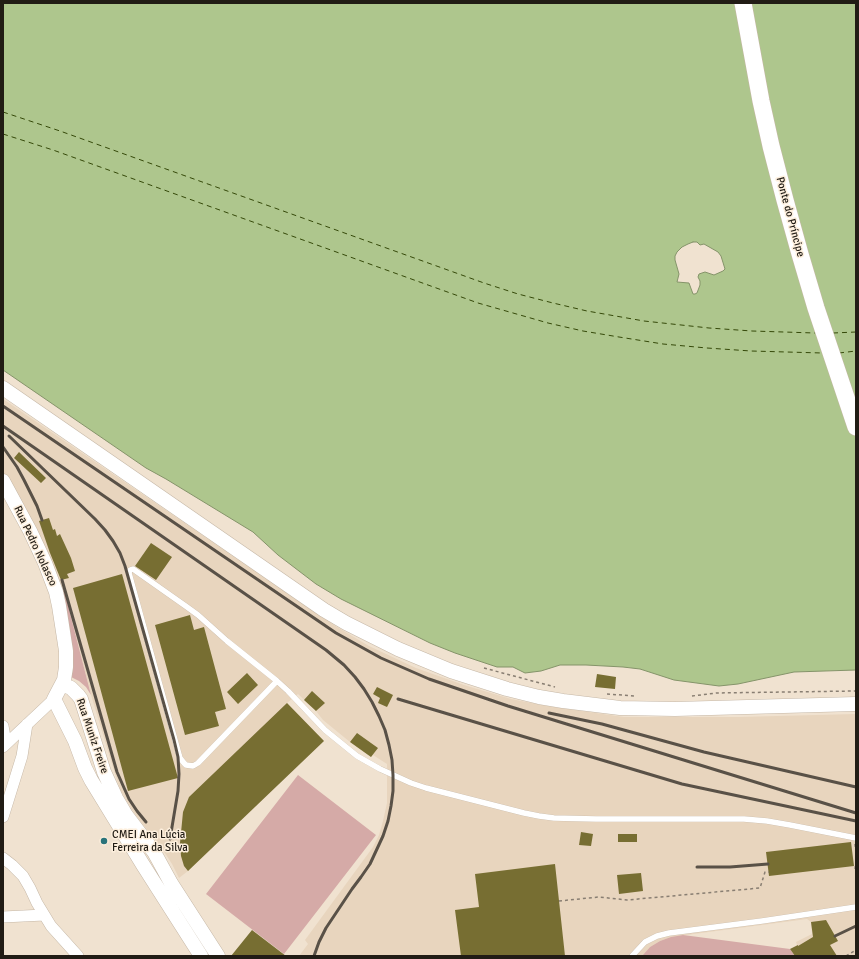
<!DOCTYPE html>
<meta charset="utf-8">
<style>
body{margin:0}
#map{position:relative;width:859px;height:959px;overflow:hidden;background:#f0e2d0;font-family:Signika,sans-serif}
canvas{display:block}
.frame{position:absolute;inset:0;border:4px solid #211c15;pointer-events:none}
</style>
<div id="map">
<canvas width="859" height="959"></canvas>
<div class="frame"></div>
</div>
<script>
const context = document.querySelector('canvas').getContext('2d');
context.lineJoin = 'round';
function fillPath(path, color) {
  context.fillStyle = color;
  context.fill(path, 'evenodd');
}
function toPath(rows) {
  const path = new Path2D();
  for (const r of rows) {
    path.moveTo(r[0], r[1]);
    for (let i = 2; i < r.length; i += 2) path.lineTo(r[i], r[i + 1]);
  }
  return path;
}
function strokePath(path, color, width, dash) {
  context.strokeStyle = color;
  context.lineWidth = width;
  context.lineCap = dash ? 'butt' : 'round';
  context.setLineDash(dash || []);
  context.stroke(path);
}
function drawText(font, color, halo, rows, align = 'center') {
  context.font = font + ' Signika,sans-serif';
  context.lineWidth = 3;
  context.setLineDash([]);
  context.textBaseline = 'middle';
  context.strokeStyle = halo;
  context.fillStyle = color;
  for (const [text, x, y, turn = 0] of rows) {
    context.save();
    context.translate(x, y);
    context.rotate((+turn || 0) * Math.PI / 180);
    context.textAlign = isNaN(turn) ? turn : align;
    if (halo) context.strokeText(text, 0, 0);
    context.fillText(text, 0, 0);
    context.restore();
  }
}
fillPath(toPath([
 [3,399,337,627,369,646,416,668,464,685,511,699,547,706,624,717,738,717,856,714,856,956,795,956,791,949,797,945,796,942,812,934,811,922,807,919,671,937,660,941,650,947,642,956,299,956,308,944,305,940,373,847,379,835,383,821,387,803,387,764,373,755,371,757,350,742,323,720,316,711,298,694,287,703,324,741,188,871,179,878,172,864,163,850,137,817,128,803,120,789,115,774,91,695,64,590,59,581,11,485,3,474]
]), '#e8d5be');
fillPath(toPath([
 [64,590,91,695,86,687,79,681,71,677,62,592],
 [298,775,376,835,284,954,206,894],
 [683,935,790,949,795,956,642,956,650,947,660,941,671,937]
]), '#d5aaa7');
const water = toPath([
 [3,3,856,3,856,670,794,672,738,684,719,686,674,680,640,669,623,667,586,665,560,665,541,671,525,673,513,667,497,667,455,653,430,643,341,599,316,584,278,555,253,532,166,479,146,468,3,370,3,3],
 [693,242,697,242,700,245,704,244,718,252,721,256,725,269,723,271,714,275,705,272,699,274,698,277,700,281,700,285,697,293,695,294,693,294,689,283,677,282,679,274,675,260,675,256,677,252,682,247,688,244,693,242]
]);
fillPath(water, '#aec68d');
strokePath(water, '#849369', 1);
strokePath(toPath([
 [3,112,60,131,484,283,518,294,553,303,587,311,644,321,709,328,752,331,815,333],
 [3,134,53,150,478,303,548,323,583,331,619,337,663,344,707,348,751,351,822,353],
 [833,333,856,332],
 [839,353,856,351]
]), '#354909', 1, [5, 4]);
fillPath(toPath([
 [19,452,46,478,41,483,14,458],
 [49,518,53,530,55,529,57,536,60,534,71,558,75,571,67,574,69,578,61,580,50,553,39,521],
 [151,543,172,557,156,580,135,566],
 [122,574,178,778,128,791,73,588],
 [190,615,194,630,204,627,226,709,215,712,219,726,185,735,155,625],
 [247,673,258,685,238,704,227,692],
 [597,674,616,677,615,689,595,687],
 [377,687,393,695,387,707,378,703,380,698,373,694],
 [312,691,325,703,316,711,304,700],
 [287,703,324,741,188,871,184,866,181,856,180,843,183,812,189,797],
 [357,733,378,748,371,757,350,742],
 [581,832,593,834,591,846,579,845],
 [618,834,637,834,637,842,618,842],
 [851,842,854,866,769,876,766,852],
 [555,864,565,956,461,956,455,910,479,907,475,874],
 [641,873,643,891,619,894,617,875],
 [826,920,838,941,830,945,837,956,795,956,790,949,798,945,798,946,813,937,811,922],
 [252,930,286,956,231,956]
]), '#776e32');
const service = toPath([
 [277,681,198,763,193,766,186,765,184,763,180,758,129,573,130,570,133,569,187,607,198,615,227,641,277,681,288,691,325,730,357,756,380,769,411,783,426,788,524,813,539,816,554,818,596,819,744,819,767,821,790,825,856,838],
 [632,956,645,942,657,936,669,933,762,921,856,907]
]);
const minor = toPath([
 [3,726,6,743],
 [3,747,54,699],
 [3,817,22,756,27,724],
 [3,858,12,865,23,876,30,888,37,903,51,926,78,956],
 [3,917,44,915]
]);
const tertiary = toPath([
 [3,388,324,610,346,623,398,649,451,671,507,689,539,697,563,701,620,708,675,709,856,704],
 [3,481,30,531,45,563,56,592,59,606,66,651,66,667,64,680,54,699,75,741,85,768,91,780,143,865,201,956],
 [62,684,71,688,78,695,81,699,104,772,116,798,126,815,154,852,171,883,218,956]
]);
const primary = toPath([
 [743,3,761,101,771,146,785,200,800,254,816,308,856,427]
]);
strokePath(service, '#c5b7a6', 6);
strokePath(minor, '#c5b7a6', 12);
strokePath(tertiary, '#c5b7a6', 15);
strokePath(primary, '#c5b7a6', 18);
strokePath(toPath([
 [484,668,555,687],
 [607,694,635,696],
 [692,696,716,693,856,691],
 [855,844,856,853],
 [856,860,855,870,856,872],
 [559,901,599,897,627,900,760,888,765,872,769,872],
 [846,956,856,950]
]), '#887e72', 1.5, [3, 3]);
strokePath(service, '#fff', 5.5);
strokePath(minor, '#fff', 11);
strokePath(tertiary, '#fff', 14);
strokePath(primary, '#fff', 17);
strokePath(toPath([
 [3,406,336,633,381,658,429,679,508,706,856,813],
 [3,426,326,650,344,665,355,677,364,689,372,702,379,716,385,730,389,745,392,760,393,775,393,791,391,806,388,821,383,836,370,864,361,877,352,889,326,928,319,942,314,956],
 [9,436,95,519,105,530,113,541,120,553,125,566,174,740,178,757,179,774,178,791,170,839],
 [3,447,17,467,24,480,37,506,42,520],
 [62,580,117,772,129,799,137,811,146,822],
 [398,699,682,784,856,821],
 [549,713,602,724,704,752,856,787],
 [697,867,730,867,768,864],
 [835,936,856,926]
]), '#595147', 3);
for (const [x, y, r, color] of [
 [104,841,4,"#29737a"]
]) {
  const dot = new Path2D();
  dot.arc(x, y, r, 0, 2 * Math.PI);
  context.fillStyle = color;
  context.fill(dot);
  strokePath(dot, '#fdefdd', 1.5);
}
drawText('11px', '#211c15', '#fdefdd', [
 ["Ponte do Príncipe",790,217,75],
 ["Rua Pedro Nolasco",35,546,65],
 ["Rua Muniz Freire",92,736,71]
]);
drawText('11px', '#211c15', '#fdefdd', [
 ["CMEI Ana Lúcia",112,835],
 ["Ferreira da Silva",112,848]
], 'left');
</script>
